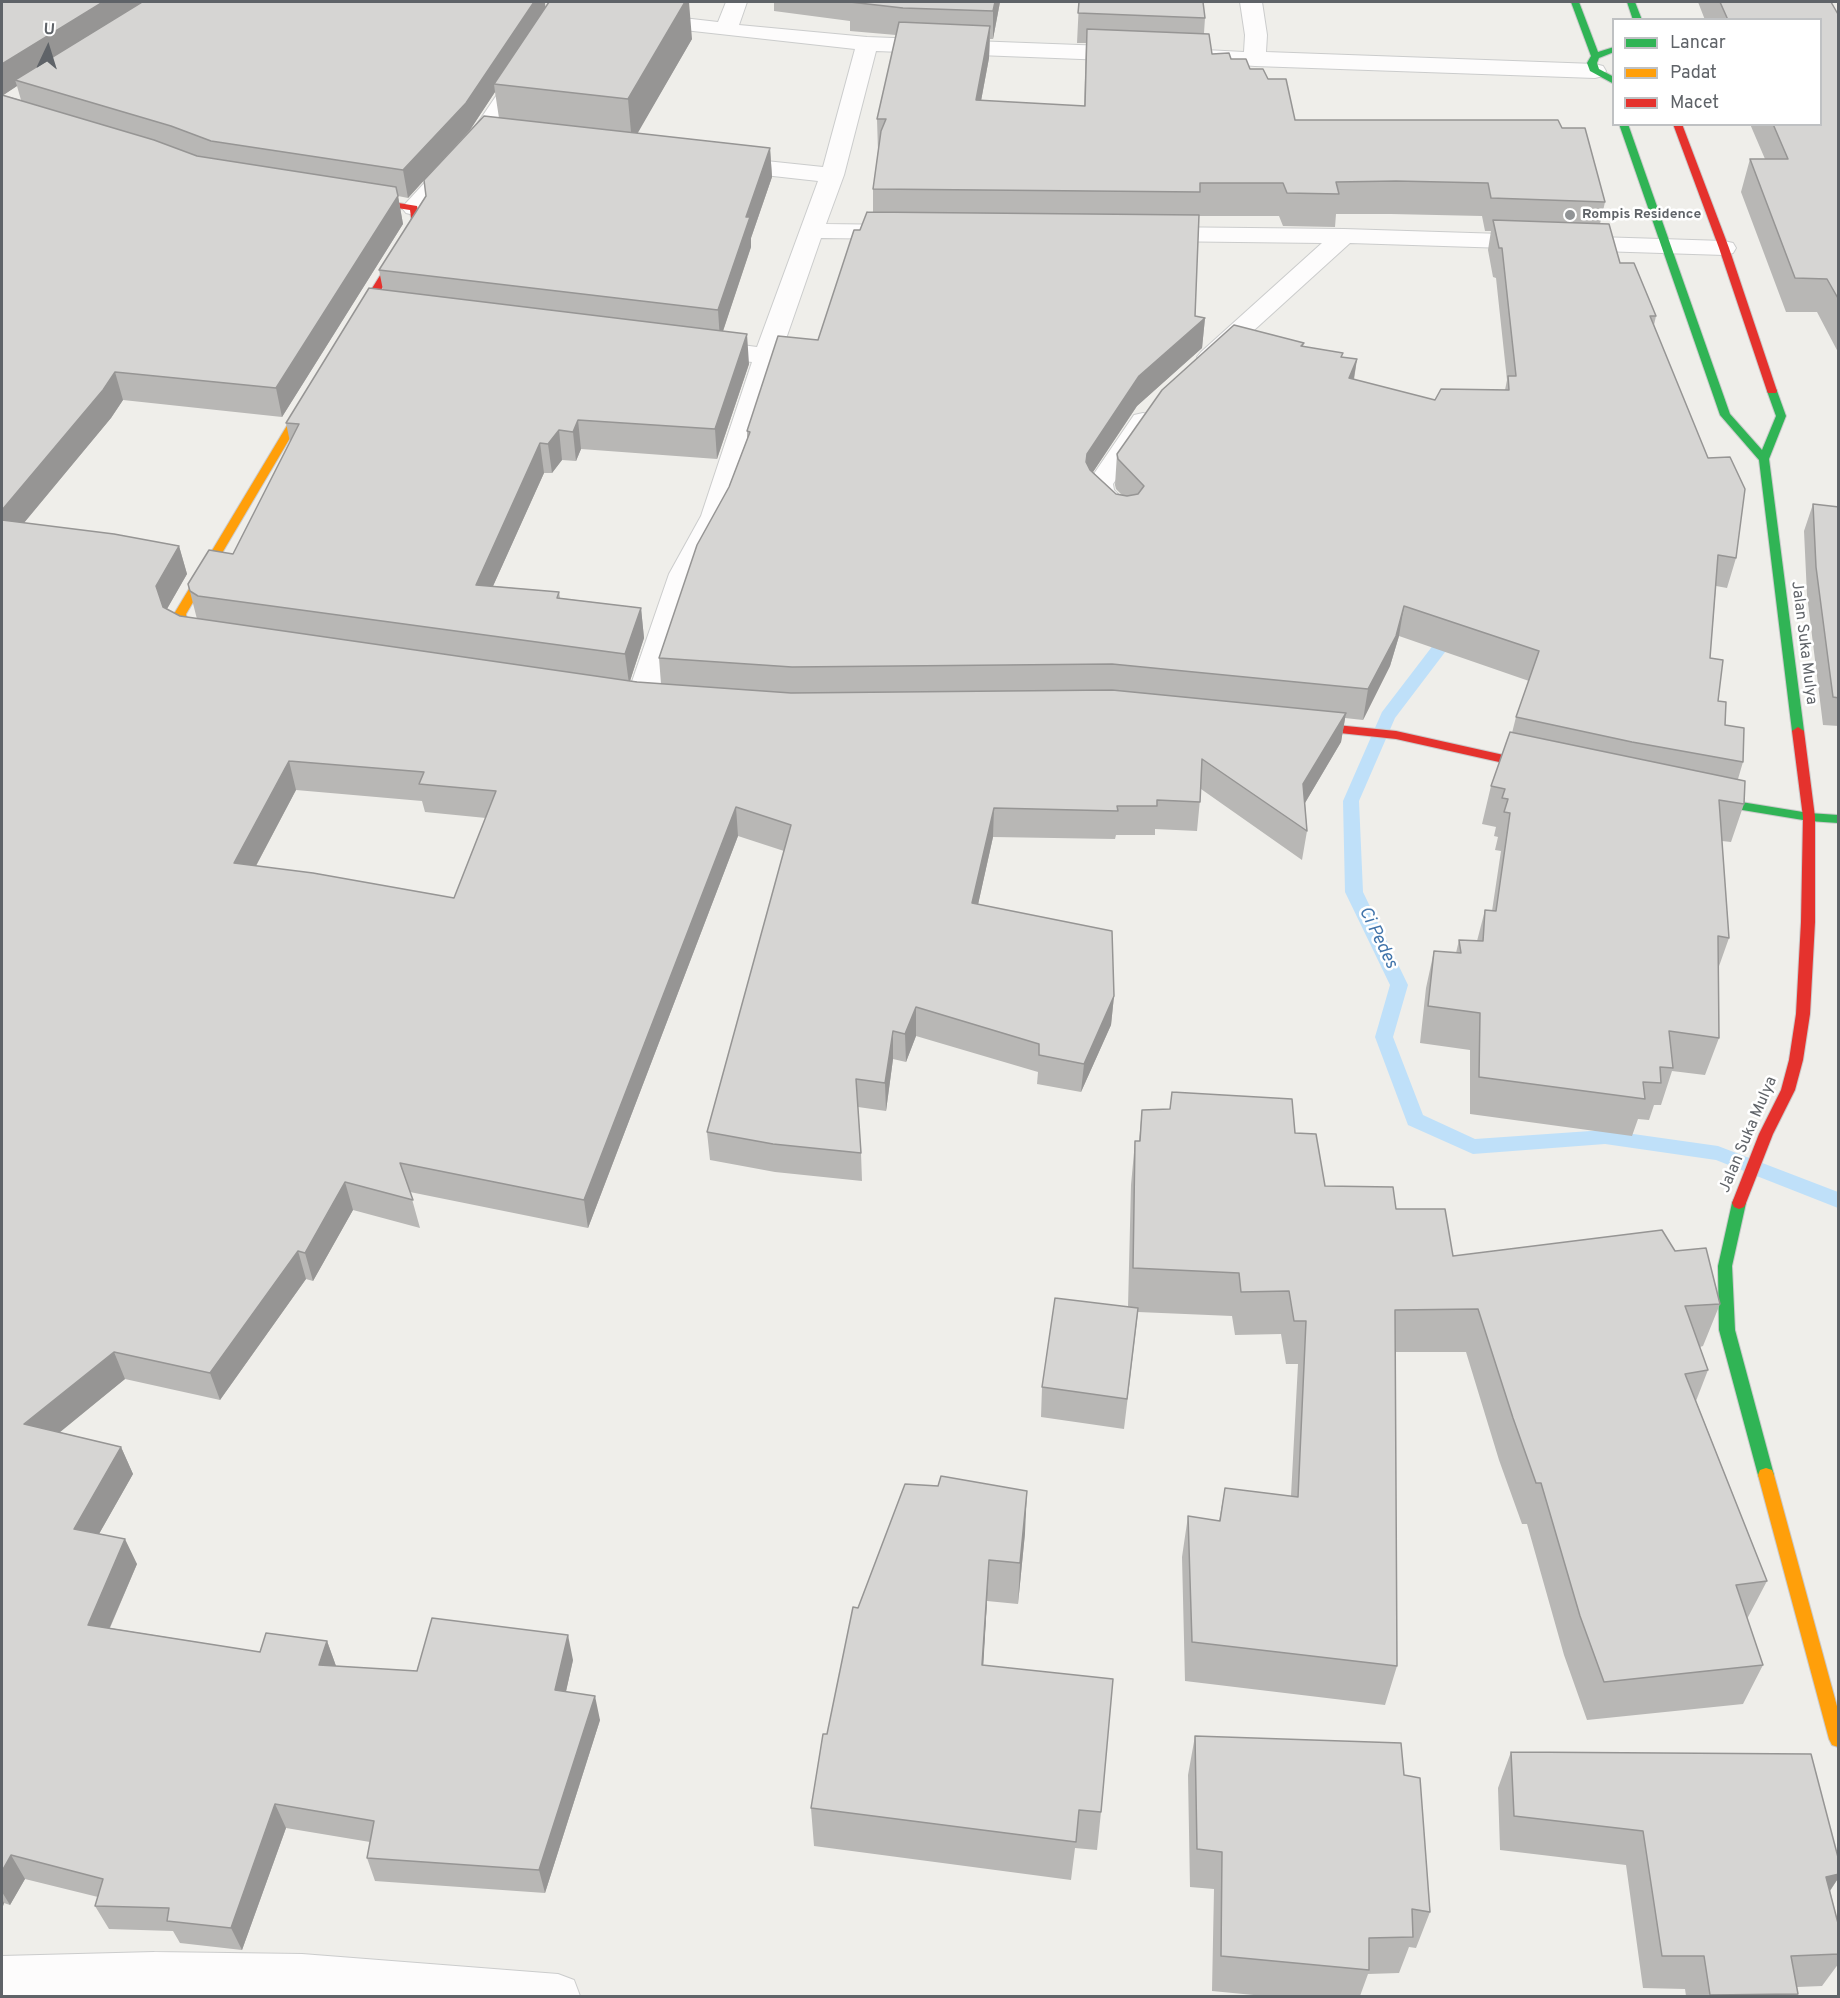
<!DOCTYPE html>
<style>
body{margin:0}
#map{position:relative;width:1840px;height:1998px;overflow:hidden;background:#efeeea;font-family:Overpass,sans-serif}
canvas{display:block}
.frame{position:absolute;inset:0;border:3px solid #5f6368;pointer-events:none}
.legend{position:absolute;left:1612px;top:18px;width:210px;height:108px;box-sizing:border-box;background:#fff;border:2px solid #bfc1c3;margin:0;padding:8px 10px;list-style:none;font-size:18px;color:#5f6368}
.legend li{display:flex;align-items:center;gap:12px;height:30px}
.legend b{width:30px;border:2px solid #bfc1c3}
.north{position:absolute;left:18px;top:18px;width:60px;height:60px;-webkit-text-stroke:4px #fff;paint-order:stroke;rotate:4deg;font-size:16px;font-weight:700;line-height:24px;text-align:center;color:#5f6368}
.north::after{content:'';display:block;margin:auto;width:21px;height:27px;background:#5f6368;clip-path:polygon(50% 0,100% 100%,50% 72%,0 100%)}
</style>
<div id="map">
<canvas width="1840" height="1998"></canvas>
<div class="frame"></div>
<ul class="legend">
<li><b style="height:8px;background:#30b455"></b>Lancar</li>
<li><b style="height:8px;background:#ff9f0a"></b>Padat</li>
<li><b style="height:8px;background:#e5322d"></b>Macet</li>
</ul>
<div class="north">U</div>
</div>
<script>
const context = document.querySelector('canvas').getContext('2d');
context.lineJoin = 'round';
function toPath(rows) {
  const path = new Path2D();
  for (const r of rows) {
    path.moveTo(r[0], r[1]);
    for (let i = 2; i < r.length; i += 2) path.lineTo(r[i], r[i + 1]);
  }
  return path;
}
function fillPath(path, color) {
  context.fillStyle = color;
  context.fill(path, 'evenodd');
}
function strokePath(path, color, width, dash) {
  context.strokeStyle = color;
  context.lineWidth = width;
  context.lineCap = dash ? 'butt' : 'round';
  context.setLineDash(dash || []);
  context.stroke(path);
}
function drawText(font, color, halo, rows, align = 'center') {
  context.font = font + ' Overpass,sans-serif';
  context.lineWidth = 5;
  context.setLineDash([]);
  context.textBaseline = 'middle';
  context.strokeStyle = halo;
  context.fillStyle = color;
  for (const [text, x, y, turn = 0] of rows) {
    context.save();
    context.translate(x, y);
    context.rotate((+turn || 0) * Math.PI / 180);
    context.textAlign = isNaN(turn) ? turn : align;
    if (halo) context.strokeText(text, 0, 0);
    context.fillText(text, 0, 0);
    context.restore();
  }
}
fillPath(toPath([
 [1453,626,1461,631,1395,718,1359,801,1363,892,1408,985,1393,1037,1423,1115,1475,1139,1605,1130,1718,1146,1838,1192,1838,1208,1716,1160,1605,1144,1473,1154,1408,1125,1375,1037,1390,985,1345,892,1343,801,1382,712,1447,627,1453,626]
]), '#bfe0f9');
const street = toPath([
 [726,2,747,2,739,25,867,37,1132,47,1140,49,1143,54,1140,59,1132,61,876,51,844,175,826,224,899,225,907,227,911,232,907,237,899,239,821,238,780,356,729,516,697,574,656,699,651,706,641,709,631,706,626,699,669,574,701,516,752,362,704,356,695,353,691,348,695,343,704,340,757,347,818,181,728,171,720,169,716,164,720,159,728,157,823,167,855,49,648,26,640,25,637,20,640,15,648,14,718,22,726,2],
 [1240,2,1262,2,1267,35,1266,52,1595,64,1603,66,1606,71,1603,76,1595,78,1255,66,1178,61,1175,56,1178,51,1186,49,1244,52,1245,35,1240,2],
 [523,66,531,68,534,73,489,140,422,213,414,215,406,213,402,208,406,203,473,130,515,68,523,66],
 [1155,227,1344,229,1724,241,1733,243,1736,248,1733,253,1724,255,1350,243,1219,362,1210,365,1201,362,1197,357,1201,352,1322,243,1155,241,1147,239,1143,234,1147,229,1155,227],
 [1143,413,1152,415,1156,421,1113,484,1114,490,1138,514,1134,520,1124,522,1114,520,1090,498,1086,492,1087,484,1134,415,1143,413],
 [154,1952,302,1954,558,1974,574,1980,580,1996,2,1996,2,1956,154,1952]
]);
const fast = toPath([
 [1571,2,1579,2,1598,52,1614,47,1614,52,1599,58,1597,63,1599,69,1614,77,1614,84,1590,71,1587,63,1591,56,1571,2],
 [1627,2,1635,2,1642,20,1633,20,1627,2],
 [1619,124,1628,124,1730,414,1762,450,1776,416,1767,391,1768,389,1776,389,1777,391,1786,416,1769,459,1804,731,1802,734,1798,735,1792,731,1759,460,1720,415,1619,124],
 [1698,795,1809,813,1838,815,1838,823,1809,821,1694,802,1692,799,1698,795],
 [1739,1197,1744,1199,1746,1203,1732,1266,1735,1330,1774,1475,1772,1480,1766,1482,1760,1480,1758,1475,1719,1330,1718,1266,1732,1203,1734,1199,1739,1197]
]);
const slow = toPath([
 [311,391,316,394,186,614,188,626,201,633,217,635,219,638,213,642,194,639,179,631,174,614,306,394,311,391],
 [1766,1468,1772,1470,1774,1475,1838,1710,1838,1747,1832,1745,1829,1739,1758,1475,1760,1470,1766,1468]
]);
const jam = toPath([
 [1673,124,1682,124,1729,248,1777,391,1776,393,1768,393,1767,391,1719,248,1673,124],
 [355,196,417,206,422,224,358,327,353,330,348,327,412,224,410,210,352,201,352,197,355,196],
 [1297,721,1396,731,1544,764,1550,768,1544,772,1396,739,1293,728,1291,725,1297,721],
 [1798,727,1804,731,1815,817,1815,922,1810,1014,1803,1060,1795,1090,1773,1134,1746,1203,1744,1207,1739,1209,1734,1207,1732,1203,1759,1134,1781,1090,1789,1060,1796,1014,1801,922,1803,817,1792,731,1798,727]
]);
strokePath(street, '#cbcccc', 2);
strokePath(fast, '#cacacb', 2);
strokePath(slow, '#cacacb', 2);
strokePath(jam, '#cacacb', 2);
fillPath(street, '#fdfcfc');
fillPath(fast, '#30b455');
fillPath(slow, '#ff9f0a');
fillPath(jam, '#e5322d');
fillPath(toPath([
 [2,2,545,8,692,39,637,133,770,148,772,177,751,238,751,247,723,331,749,364,717,459,581,449,576,461,562,460,552,473,544,473,493,586,559,592,560,598,641,608,644,638,630,681,661,684,659,658,729,487,747,439,747,431,818,340,860,230,873,212,873,189,878,151,877,119,896,35,850,31,850,21,774,11,774,2,1000,2,993,39,990,39,989,58,981,101,1084,106,1086,43,1077,43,1079,2,1205,18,1204,33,1212,54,1231,59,1268,79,1295,120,1562,128,1605,202,1600,224,1620,263,1656,316,1654,325,1736,558,1727,588,1716,586,1710,658,1718,701,1725,725,1743,762,1738,779,1744,804,1731,842,1722,841,1729,938,1718,969,1719,1038,1705,1075,1672,1071,1661,1105,1654,1105,1649,1120,1638,1119,1632,1136,1470,1114,1470,1050,1420,1043,1426,988,1434,951,1456,953,1459,940,1477,941,1485,910,1492,911,1501,851,1495,850,1498,837,1494,836,1496,827,1482,824,1491,786,1512,733,1516,717,1529,681,1399,636,1390,666,1363,720,1345,718,1341,742,1305,803,1307,831,1302,860,1201,789,1197,831,1155,829,1155,835,1116,835,1115,839,993,837,978,904,1114,996,1111,1025,1081,1092,1037,1084,1038,1072,916,1036,906,1062,893,1059,886,1111,858,1107,861,1153,862,1181,775,1172,710,1160,707,1132,784,851,738,836,588,1228,410,1192,420,1228,353,1210,313,1281,306,1279,220,1400,125,1379,59,1432,121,1447,133,1474,99,1534,137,1564,110,1628,260,1652,327,1641,336,1666,417,1671,573,1660,566,1691,600,1720,545,1893,375,1881,367,1858,370,1842,286,1828,242,1950,180,1943,173,1931,109,1929,95,1906,98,1897,25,1879,10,1905,4,1903,2,1909],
 [17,86,21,100,3,95],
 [495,92,499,118,433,170,470,130],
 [424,180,426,196,379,270,383,290,286,423,290,442,233,554,188,584,197,619,180,616,167,609,187,574,179,546,24,523,111,418,123,400,282,417,403,224,398,196,408,198],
 [1336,214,1391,214,1482,216,1485,231,1491,231,1488,250,1493,277,1496,278,1507,380,1505,390,1435,400,1354,380,1357,359,1342,357,1303,346,1304,343,1117,454,1115,485,1116,489,1122,495,1116,494,1093,472,1137,406,1202,348,1205,318,1195,316,1199,216,1279,216,1283,226,1335,227],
 [296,790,422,801,425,812,486,818,454,898,256,866],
 [1698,2,1831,2,1839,16,1839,354,1817,312,1786,312,1741,192,1750,159,1765,159,1750,124,1821,124,1821,20,1705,20],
 [1813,504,1839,507,1839,726,1823,725,1807,595,1804,531],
 [1172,1092,1295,1133,1325,1186,1396,1209,1453,1256,1675,1251,1720,1304,1703,1346,1700,1347,1708,1370,1696,1401,1767,1581,1747,1619,1763,1665,1743,1704,1587,1720,1564,1655,1527,1524,1522,1524,1499,1460,1466,1352,1395,1352,1397,1666,1385,1705,1185,1681,1182,1557,1188,1516,1219,1521,1225,1488,1291,1496,1298,1364,1286,1364,1281,1334,1235,1335,1232,1316,1138,1312,1124,1429,1041,1417,1042,1387,1128,1307,1131,1185,1135,1141,1139,1141,1142,1110,1170,1109],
 [1025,1533,1018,1604,987,1601,983,1665,1101,1812,1097,1850,1075,1848,1071,1880,814,1846,811,1808,827,1734,858,1608],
 [1195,1736,1404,1775,1430,1912,1416,1948,1409,1947,1399,1973,1368,1974,1360,1996,1264,1996,1212,1991,1214,1889,1190,1887,1188,1775],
 [1511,1752,1839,1861,1839,1877,1830,1891,1839,1927,1839,1963,1822,1986,1797,1987,1798,1994,1797,1996,1686,1996,1685,1989,1643,1988,1626,1865,1500,1850,1498,1788]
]), '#b8b7b5');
fillPath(toPath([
 [103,2,152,2,15,80,17,86,2,96,2,64],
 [534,2,545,2,546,15,494,84,495,92,470,130,408,198,403,170],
 [685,2,689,2,692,39,632,143,628,99],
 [995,2,1000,2,993,39,993,11],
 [990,26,989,58,975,133,976,100],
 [770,148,772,177,751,238,751,247,720,340,718,310,746,217],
 [398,196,403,224,282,417,276,388],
 [1205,318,1202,348,1137,406,1085,484,1087,454,1139,376],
 [747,334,749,364,717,459,715,429],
 [1357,359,1352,389,1349,378],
 [115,372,123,400,111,418,3,548,2,544,2,510],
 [578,420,581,449,576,461,573,432],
 [559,430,562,460,552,473,548,444],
 [540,443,544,473,480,615,476,585],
 [179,546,187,574,164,614,156,586],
 [1404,606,1399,636,1390,666,1363,720,1368,689],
 [641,608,644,638,629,684,625,654],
 [1346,713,1341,742,1299,813,1303,784],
 [289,761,296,790,242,892,234,863],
 [736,807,738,836,588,1228,584,1200],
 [994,808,993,837,972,932,972,903],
 [1114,996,1111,1025,1081,1092,1084,1064],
 [916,1007,916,1036,906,1062,905,1034],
 [893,1031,893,1059,886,1111,885,1083],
 [345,1182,353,1210,313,1281,305,1253],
 [298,1251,306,1279,220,1400,210,1373],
 [114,1352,125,1379,37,1451,24,1424],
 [121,1447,133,1474,87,1555,74,1529],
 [1027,1491,1025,1533,1018,1604,1020,1563],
 [125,1539,137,1564,100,1650,88,1625],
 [989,1560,987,1601,981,1705,982,1665],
 [568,1635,573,1660,561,1714,555,1690],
 [327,1641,336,1666,319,1665],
 [595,1696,600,1720,545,1893,539,1870],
 [275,1804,286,1828,242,1950,231,1928],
 [11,1855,25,1879,10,1905,2,1892,2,1871],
 [1839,1874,1839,1877,1819,1907,1826,1877],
 [2,1899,4,1903,2,1909]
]), '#969594');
const building = toPath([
 [2,2,103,2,2,64,2,2],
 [142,2,534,2,466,103,403,170,211,141,171,126,15,80,142,2],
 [549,2,685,2,628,99,494,84,549,2],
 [850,2,995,2,993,11,903,8,850,2],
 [1079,2,1203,2,1205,18,1078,13,1079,2],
 [1720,2,1831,2,1839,16,1839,300,1827,279,1795,278,1750,159,1788,159,1773,124,1821,124,1821,20,1728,20,1720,2],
 [899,22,990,26,976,100,1085,106,1087,29,1209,34,1212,54,1229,53,1231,59,1246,59,1250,69,1263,69,1268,79,1286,79,1295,120,1558,120,1562,128,1585,128,1605,202,1491,198,1488,183,1396,181,1336,182,1339,194,1287,193,1283,183,1200,183,1200,192,873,189,881,131,886,119,877,119,899,22],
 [2,95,154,140,197,156,396,187,398,196,276,388,115,372,103,390,2,510,2,95],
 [484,116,770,148,746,217,750,217,718,310,379,270,426,196,424,180,484,116],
 [867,212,1199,215,1195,316,1205,318,1139,376,1087,454,1086,462,1090,470,1116,494,1127,496,1138,494,1144,486,1118,459,1117,454,1162,390,1234,325,1304,343,1301,346,1343,353,1341,357,1357,359,1349,378,1435,400,1441,389,1509,390,1508,376,1516,376,1502,248,1499,248,1493,220,1609,224,1620,263,1634,263,1656,316,1650,316,1708,458,1730,457,1745,489,1736,558,1718,555,1710,658,1723,660,1718,701,1726,702,1725,725,1744,728,1743,762,1632,742,1516,717,1539,651,1404,606,1396,636,1368,689,1112,664,792,667,659,658,697,545,729,487,750,432,747,431,778,336,818,340,854,230,860,230,867,212],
 [369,288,747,334,715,429,578,420,573,432,559,430,548,444,540,443,476,585,559,592,557,598,641,608,625,654,198,596,190,591,188,584,209,550,233,554,299,424,286,423,369,288],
 [1813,504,1839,507,1839,698,1833,697,1816,567,1813,504],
 [2,520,114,534,179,546,156,586,163,607,180,616,637,682,791,693,1112,690,1346,713,1303,784,1307,831,1202,759,1200,802,1157,800,1157,806,1117,806,1118,811,994,808,972,903,1112,931,1114,996,1084,1064,1039,1055,1039,1044,916,1007,905,1034,893,1031,885,1083,856,1079,861,1153,773,1144,707,1132,791,825,736,807,584,1200,400,1163,413,1200,345,1182,305,1253,298,1251,210,1373,114,1352,24,1424,121,1447,74,1529,125,1539,88,1625,260,1652,266,1633,327,1641,319,1665,417,1671,432,1618,568,1635,555,1690,595,1696,539,1870,367,1858,374,1821,275,1804,231,1928,167,1921,169,1908,95,1906,103,1879,11,1855,2,1871,2,520],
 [289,761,424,772,419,784,496,791,454,898,313,873,234,863,289,761],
 [1510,732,1745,781,1744,804,1719,800,1729,938,1718,936,1719,1038,1669,1031,1673,1068,1660,1067,1661,1083,1643,1082,1645,1099,1479,1077,1480,1013,1428,1006,1434,951,1461,953,1459,940,1483,941,1485,910,1496,911,1510,813,1504,812,1508,799,1502,798,1505,789,1491,786,1510,732],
 [1172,1092,1292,1099,1295,1133,1316,1134,1325,1186,1393,1187,1396,1209,1445,1209,1453,1256,1662,1230,1675,1251,1706,1248,1720,1304,1685,1306,1708,1370,1685,1374,1767,1581,1736,1585,1763,1665,1604,1682,1580,1616,1541,1483,1536,1483,1513,1418,1478,1309,1395,1310,1397,1666,1192,1642,1188,1516,1220,1521,1225,1488,1298,1497,1306,1321,1294,1321,1289,1291,1241,1292,1239,1273,1133,1268,1135,1141,1140,1141,1142,1110,1170,1109,1172,1092],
 [1055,1298,1138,1308,1127,1399,1042,1387,1055,1298],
 [941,1476,1027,1491,1020,1563,989,1560,982,1665,1113,1679,1101,1812,1079,1810,1076,1842,811,1808,823,1734,827,1734,853,1607,858,1608,905,1484,938,1486,941,1476],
 [1195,1736,1401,1743,1404,1775,1420,1778,1430,1912,1412,1909,1413,1937,1369,1938,1369,1970,1221,1956,1222,1852,1197,1849,1195,1736],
 [1511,1752,1811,1754,1839,1861,1839,1874,1826,1877,1839,1927,1839,1954,1791,1956,1798,1994,1710,1995,1704,1956,1662,1956,1643,1831,1514,1816,1511,1752]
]);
fillPath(building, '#d6d5d3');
strokePath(building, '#969594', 1.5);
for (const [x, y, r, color] of [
 [1570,215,6,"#919496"]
]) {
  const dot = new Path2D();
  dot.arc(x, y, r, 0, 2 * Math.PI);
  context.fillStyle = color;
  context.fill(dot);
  strokePath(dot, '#fff', 2);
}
drawText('bold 14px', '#5f6368', '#fff', [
 ["Rompis Residence",1582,215]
], 'left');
drawText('16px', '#5f6368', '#fff', [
 ["Jalan Suka Mulya",1803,643,83],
 ["Jalan Suka Mulya",1749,1135,-67]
]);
drawText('italic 18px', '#4174aa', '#fff', [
 ["Ci Pedes",1377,938,64]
]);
</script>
